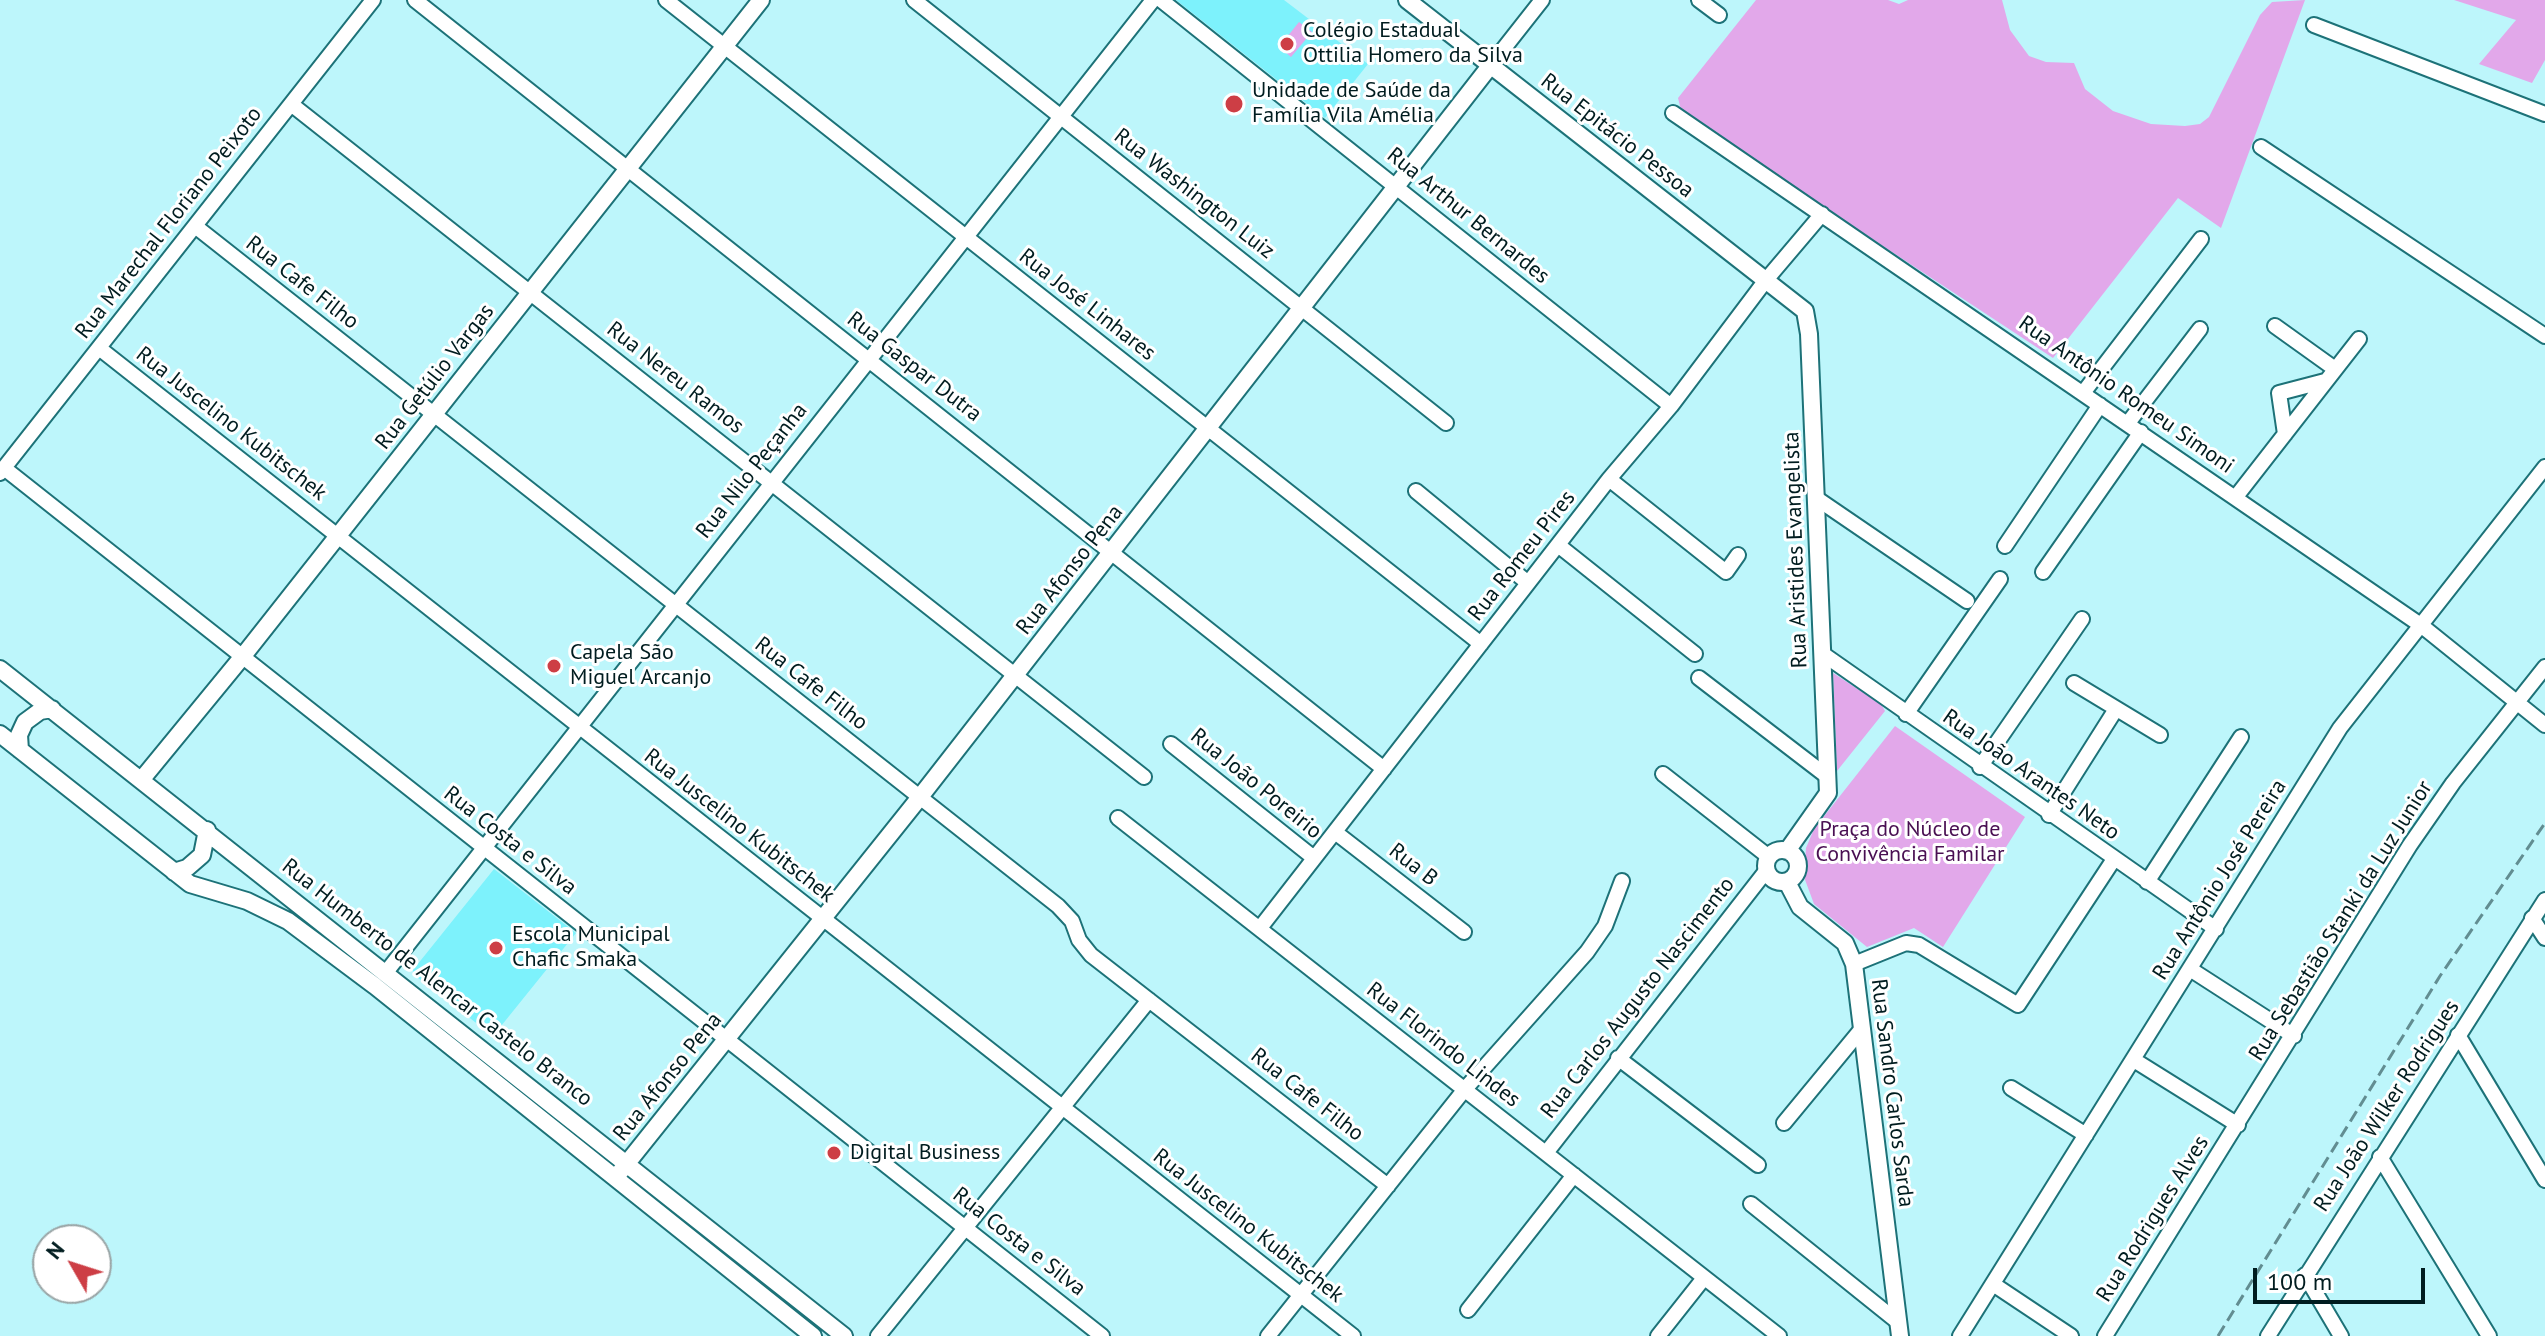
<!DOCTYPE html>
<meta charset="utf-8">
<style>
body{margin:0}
#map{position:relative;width:2545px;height:1336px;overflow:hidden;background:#bdf6fb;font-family:"PT Sans",sans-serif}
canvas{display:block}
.north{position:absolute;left:32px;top:1224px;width:80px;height:80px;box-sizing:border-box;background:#fff;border:2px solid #99a4a5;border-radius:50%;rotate:309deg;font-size:22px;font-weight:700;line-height:32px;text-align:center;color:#001c1f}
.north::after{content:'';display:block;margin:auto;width:28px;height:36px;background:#cd3e45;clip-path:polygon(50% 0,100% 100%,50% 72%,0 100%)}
.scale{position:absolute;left:2253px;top:1268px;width:172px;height:36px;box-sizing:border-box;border:4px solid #001c1f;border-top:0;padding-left:10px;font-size:24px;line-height:28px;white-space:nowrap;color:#001c1f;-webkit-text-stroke:6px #fff;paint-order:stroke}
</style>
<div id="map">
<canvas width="2545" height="1336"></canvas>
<div class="north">N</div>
<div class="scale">100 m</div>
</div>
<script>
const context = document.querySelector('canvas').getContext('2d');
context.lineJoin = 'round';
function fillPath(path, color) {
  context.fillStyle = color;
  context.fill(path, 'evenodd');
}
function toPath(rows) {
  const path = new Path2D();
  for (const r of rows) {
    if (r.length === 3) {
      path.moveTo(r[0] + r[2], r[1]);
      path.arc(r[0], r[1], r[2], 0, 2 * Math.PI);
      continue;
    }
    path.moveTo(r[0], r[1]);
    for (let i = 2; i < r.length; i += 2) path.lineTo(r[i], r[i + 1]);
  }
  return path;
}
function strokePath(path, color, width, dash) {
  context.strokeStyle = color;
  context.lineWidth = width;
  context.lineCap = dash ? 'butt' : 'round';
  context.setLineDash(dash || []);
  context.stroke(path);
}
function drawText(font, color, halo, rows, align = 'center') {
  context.font = font + ' "PT Sans",sans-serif';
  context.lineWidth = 6;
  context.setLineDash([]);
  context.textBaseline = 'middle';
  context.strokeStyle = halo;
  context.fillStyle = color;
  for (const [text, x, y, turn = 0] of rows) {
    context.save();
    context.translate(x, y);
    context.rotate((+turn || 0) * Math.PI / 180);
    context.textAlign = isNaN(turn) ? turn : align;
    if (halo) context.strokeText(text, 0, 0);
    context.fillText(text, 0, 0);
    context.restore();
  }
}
fillPath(toPath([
 [1176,0,1284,0,1368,64,1325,118],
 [494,869,576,933,493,1036,413,974,413,970]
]), '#7df2fc');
fillPath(toPath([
 [1756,0,1888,0,1899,4,1908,0,2002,0,2010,30,2029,56,2046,62,2074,63,2085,89,2113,111,2151,124,2185,126,2200,124,2209,117,2260,15,2272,2,2305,0,2221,228,2178,198,2053,358,1682,114,1678,98],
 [2454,0,2545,0,2545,60,2532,83,2479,64,2516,20],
 [1299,22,1312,32,1291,57,1279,47],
 [1833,673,1881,704,1885,711,1837,771],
 [1895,726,2025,817,1943,947,1914,928,1867,947,1814,904,1804,877,1806,848,1814,829]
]), '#e2a8ea');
const minor = toPath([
 [415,0,1384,769],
 [666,0,1481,644],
 [914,0,1446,423],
 [1161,0,1671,406],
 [1699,0,1719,15],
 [2314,25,2545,114],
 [1490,66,1542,0],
 [291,104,1144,777],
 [1673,113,2422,626,2545,725],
 [2261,147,2545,336],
 [195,226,1058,906,1072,921,1079,940,1091,955,1388,1186],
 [2275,326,2335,369],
 [99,348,1353,1336],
 [2083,393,2201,239],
 [2128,423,2200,329],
 [2285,434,2279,393,2325,381],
 [4,468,1102,1336],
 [0,473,373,0],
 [1609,479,1726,572,1738,555],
 [1416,491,1528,583],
 [1816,498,1967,601],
 [2235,498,2359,339],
 [1558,545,1695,654],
 [2005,546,2100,405],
 [2043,572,2141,432],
 [1823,654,2216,929],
 [1699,678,1828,777],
 [2074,683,2160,735],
 [1906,714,2000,579],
 [1171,744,1314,858],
 [1980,767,2082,619],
 [1663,774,1769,857],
 [2049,815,2116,709],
 [1118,818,1779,1336],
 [1335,832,1464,932],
 [2147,882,2241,737],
 [2532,918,2545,938],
 [1260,928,1609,479,1671,406,1766,280,1822,214],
 [1854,964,1906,943,1919,945,2018,1005,2114,859],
 [2190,969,2294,1036],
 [387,971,1153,0],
 [2458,1035,2545,1180],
 [1618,1058,1758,1165],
 [2134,1060,2238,1125],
 [2011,1088,2086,1135],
 [1784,1123,1860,1031],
 [1546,1153,1766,871],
 [2380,1157,2489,1336],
 [1751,1204,1898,1322],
 [2305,1275,2341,1336],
 [1993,1284,2071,1336],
 [1468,1310,1574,1175],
 [878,1336,1149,1000],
 [1268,1336,1465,1089,1587,952,1605,926,1622,881],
 [1658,1336,1704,1278],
 [1960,1336,2340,728,2545,467],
 [2105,1336,2410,845,2453,783,2545,667],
 [2268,1336,2545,900]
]);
const tertiary = toPath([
 [1407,0,1805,311,1809,334,1828,793,1787,851],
 [0,669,844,1336],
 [0,734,190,884,247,901,288,921,375,986,813,1336],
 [20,750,19,735,25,722,40,711,52,709],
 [142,779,243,656,761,0],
 [1782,866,16],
 [174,872,187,868,202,855,207,830],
 [1787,882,1800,907,1845,943,1854,964,1900,1336],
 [616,1177,920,797,1490,66]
]);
strokePath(minor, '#1d7278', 18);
strokePath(tertiary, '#1d7278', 20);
strokePath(minor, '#fff', 14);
strokePath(tertiary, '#fff', 16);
strokePath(toPath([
 [2218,1336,2440,976,2545,823]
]), '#628d91', 3, [12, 6]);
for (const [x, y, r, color] of [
 [1287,44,8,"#cd3e45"],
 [1234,104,10,"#cd3e45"],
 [554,666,8,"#cd3e45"],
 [496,948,8,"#cd3e45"],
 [834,1153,8,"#cd3e45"]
]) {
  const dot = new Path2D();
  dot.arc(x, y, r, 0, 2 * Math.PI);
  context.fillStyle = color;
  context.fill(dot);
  strokePath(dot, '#fff', 3);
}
drawText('22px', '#001c1f', '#fff', [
 ["Colégio Estadual",1303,31],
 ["Ottilia Homero da Silva",1303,56],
 ["Unidade de Saúde da",1252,91],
 ["Família Vila Amélia",1252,116],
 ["Capela São",570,653],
 ["Miguel Arcanjo",570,678],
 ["Escola Municipal",512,935],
 ["Chafic Smaka",512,960],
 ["Digital Business",850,1153]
], 'left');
drawText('22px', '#001c1f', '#fff', [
 ["Rua Epitácio Pessoa",1617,136,38],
 ["Rua Washington Luiz",1194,194,38],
 ["Rua Arthur Bernardes",1468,216,39],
 ["Rua Marechal Floriano Peixoto",169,223,-52],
 ["Rua Cafe Filho",302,283,38],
 ["Rua José Linhares",1087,305,38],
 ["Rua Gaspar Dutra",914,367,38],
 ["Rua Getúlio Vargas",435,377,-52],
 ["Rua Nereu Ramos",675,378,38],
 ["Rua Antônio Romeu Simoni",2126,395,35],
 ["Rua Juscelino Kubitschek",231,424,38],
 ["Rua Nilo Peçanha",752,471,-52],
 ["Rua Aristides Evangelista",1796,550,-92],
 ["Rua Romeu Pires",1522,556,-52],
 ["Rua Afonso Pena",1070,570,-52],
 ["Rua Cafe Filho",811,684,38],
 ["Rua João Arantes Neto",2031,775,35],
 ["Rua João Poreirio",1256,784,39],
 ["Rua Juscelino Kubitschek",739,826,38],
 ["Rua Costa e Silva",510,841,38],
 ["Rua B",1413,865,38],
 ["Rua Antônio José Pereira",2220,880,-58],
 ["Rua Sebastião Stanki da Luz Junior",2341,921,-58],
 ["Rua Humberto de Alencar Castelo Branco",437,983,38],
 ["Rua Carlos Augusto Nascimento",1638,998,-52],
 ["Rua Florindo Lindes",1443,1045,38],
 ["Rua Afonso Pena",668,1077,-51],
 ["Rua Sandro Carlos Sarda",1892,1093,83],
 ["Rua Cafe Filho",1307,1095,38],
 ["Rua João Wilker Rodrigues",2387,1106,-57],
 ["Rua Rodrigues Alves",2153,1219,-58],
 ["Rua Juscelino Kubitschek",1248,1226,38],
 ["Rua Costa e Silva",1019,1242,38]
]);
drawText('22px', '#490f52', '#fff', [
 ["Praça do Núcleo de",1910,830],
 ["Convivência Familar",1910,855]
]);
</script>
